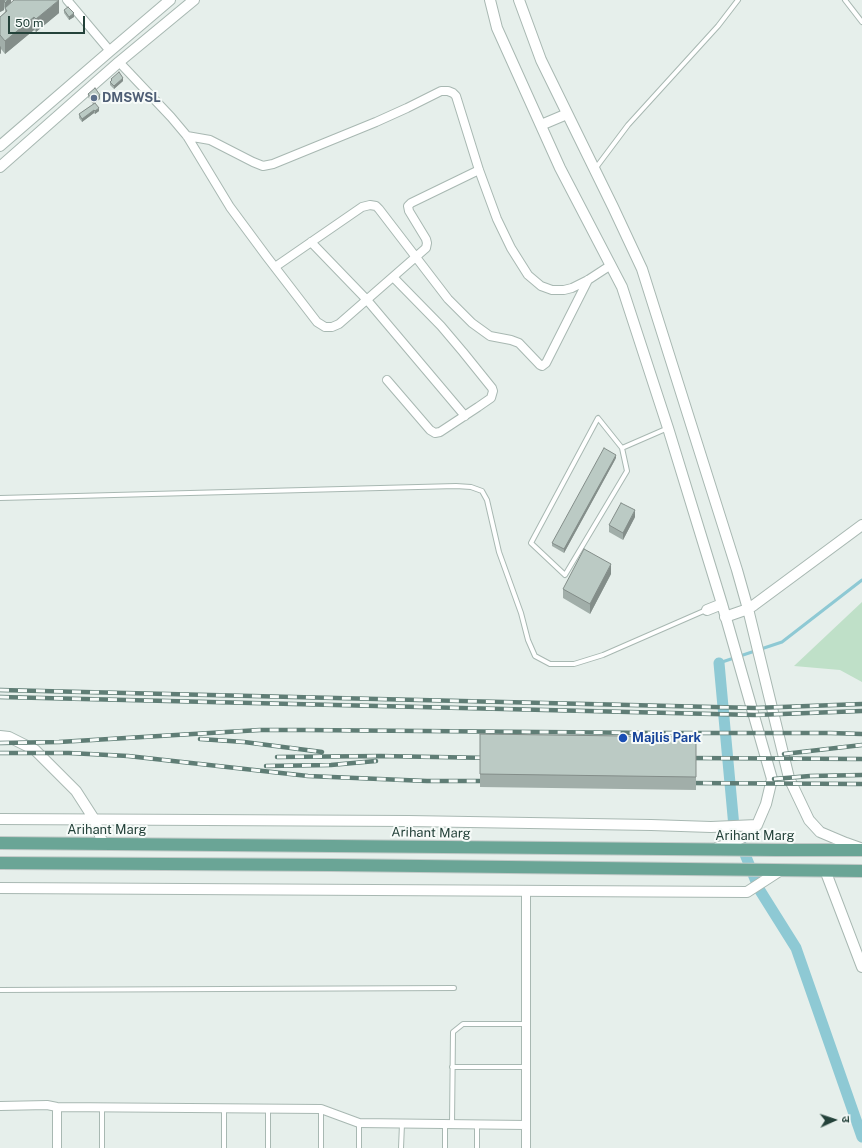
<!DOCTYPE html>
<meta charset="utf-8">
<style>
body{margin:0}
#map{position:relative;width:862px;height:1148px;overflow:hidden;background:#e6efeb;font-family:"Public Sans","Noto Sans Devanagari",sans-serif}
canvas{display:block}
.north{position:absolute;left:814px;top:1100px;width:40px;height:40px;-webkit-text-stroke:3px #f7fbf9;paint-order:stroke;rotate:87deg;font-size:11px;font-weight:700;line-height:16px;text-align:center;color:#24423a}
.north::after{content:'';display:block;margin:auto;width:14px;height:18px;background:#24423a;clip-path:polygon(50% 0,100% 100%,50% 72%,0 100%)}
.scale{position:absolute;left:8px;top:16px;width:77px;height:18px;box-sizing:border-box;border:2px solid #24423a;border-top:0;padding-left:5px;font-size:12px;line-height:14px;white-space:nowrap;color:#24423a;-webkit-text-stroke:3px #f7fbf9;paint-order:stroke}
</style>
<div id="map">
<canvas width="862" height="1148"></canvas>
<div class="north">उ</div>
<div class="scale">50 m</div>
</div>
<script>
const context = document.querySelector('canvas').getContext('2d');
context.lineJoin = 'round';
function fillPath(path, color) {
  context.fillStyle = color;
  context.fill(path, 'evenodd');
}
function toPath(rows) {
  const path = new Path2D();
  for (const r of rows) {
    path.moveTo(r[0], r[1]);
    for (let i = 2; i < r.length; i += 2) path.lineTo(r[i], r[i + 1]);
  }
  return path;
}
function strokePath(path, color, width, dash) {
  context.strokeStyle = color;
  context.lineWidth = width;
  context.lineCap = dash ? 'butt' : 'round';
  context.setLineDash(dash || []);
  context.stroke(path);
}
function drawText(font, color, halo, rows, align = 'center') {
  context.font = font + ' "Public Sans",sans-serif';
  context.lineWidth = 4;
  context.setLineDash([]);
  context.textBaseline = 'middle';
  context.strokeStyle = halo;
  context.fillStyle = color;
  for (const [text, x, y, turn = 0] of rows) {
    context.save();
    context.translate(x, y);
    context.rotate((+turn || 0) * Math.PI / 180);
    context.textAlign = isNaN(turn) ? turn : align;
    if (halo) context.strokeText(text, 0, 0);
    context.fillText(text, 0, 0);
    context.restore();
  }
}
fillPath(toPath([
 [862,602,862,682,840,670,794,666]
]), '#bfe0c8');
strokePath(toPath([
 [719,663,782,642,862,580]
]), '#8ec9d4', 3);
strokePath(toPath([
 [719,663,734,827,759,889,796,948,862,1137]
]), '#8ec9d4', 11);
const service = toPath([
 [845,0,862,22],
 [595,169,628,125,718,26,738,0],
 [622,448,598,418,531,543,565,575,627,471,622,448,668,428],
 [0,498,456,486,471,487,482,491,487,500,499,552,521,613,528,640,535,656,550,664,574,664,603,655,706,610],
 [0,990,454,988],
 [452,1067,525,1067],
 [224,1108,224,1148],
 [268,1108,268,1148],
 [321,1109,321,1148],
 [452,1124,453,1032,463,1024,525,1024],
 [102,1148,102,1107],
 [359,1148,359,1123],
 [401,1148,402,1124],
 [445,1148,445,1124],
 [477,1148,477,1125]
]);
const minor = toPath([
 [67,0,110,51],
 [119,62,171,117,187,136,230,207,267,257,317,322,325,327,332,327,339,324,426,248,427,243,426,239,409,211,408,206,411,203,479,170],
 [187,136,210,140,253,162,263,166,273,164,376,122,407,108,441,91,448,91,453,93,456,96,479,170,497,219,511,248,528,275,541,286,552,290,564,290,572,288,588,280,611,265],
 [311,242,367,300,465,416],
 [275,267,362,207,370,205,376,206,379,209,448,299,472,323,490,336,511,340,519,343,540,365,542,366,546,363,588,280],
 [387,380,430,430,435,433,440,432,478,407,491,398,493,391,492,388,463,352,441,326,393,277],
 [0,1106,47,1105,57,1107,321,1109,359,1123,526,1125],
 [57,1107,57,1148],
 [526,1148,526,891]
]);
const tertiary = toPath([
 [519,0,541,60,613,207,642,269,737,570,748,609,789,778,809,820,820,832,846,843,860,848],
 [541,125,567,114],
 [0,146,110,51,170,0],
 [0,167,119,62,194,0],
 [707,610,722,604],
 [725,617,748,609,754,605,862,525],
 [0,736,9,737,35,750,76,791,94,819,103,844],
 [0,819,408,821,651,825,711,827,757,825,766,804,772,779,722,604,668,428,622,287,560,168,497,28,490,0],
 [718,847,730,844,745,836,757,825],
 [825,870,862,967],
 [0,888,747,892,781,870]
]);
const primary = toPath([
 [0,843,776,850,862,850],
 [0,863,331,865,862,871]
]);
strokePath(service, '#a8b8b2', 6);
strokePath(minor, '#a8b8b2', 10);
strokePath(tertiary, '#a8b8b2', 12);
strokePath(primary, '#c2cac8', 14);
strokePath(service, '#fff', 4);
strokePath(minor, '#fff', 8);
strokePath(tertiary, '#fff', 10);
strokePath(primary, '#6aa596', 12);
const rail = toPath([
 [0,690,755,708,862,704],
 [0,697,755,715,862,711],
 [200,739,244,742,322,752],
 [0,743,59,742,260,730,304,730,657,733,831,733,862,734],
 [0,753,69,753,128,756,308,776,427,781,491,781],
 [784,754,862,745],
 [277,757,380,756,491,758],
 [685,758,862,759],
 [266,766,331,765,376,761],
 [774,779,810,776,862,775],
 [685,783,862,784]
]);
strokePath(rail, '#5f7d75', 4.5);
strokePath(rail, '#f7fbf9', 3, [9]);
fillPath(toPath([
 [0,0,11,0,11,3,59,13,36,32,34,30,5,54,1,49,1,53,0,54,0,17,5,12,5,9,4,7,4,10,0,12],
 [64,10,74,17,69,20,64,13],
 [111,79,123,81,114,89,110,85,110,82,111,81],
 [88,94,100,99,93,104,88,97],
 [95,103,99,111,95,114,94,113,82,122,79,118,79,114],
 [616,458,564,553,552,546,552,543],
 [635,517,623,540,609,532,609,525],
 [611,574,590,614,563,598,563,589],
 [480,734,696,737,696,790,480,787]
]), '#a1aea9');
fillPath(toPath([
 [0,0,4,0,4,10,0,12],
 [8,0,11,0,11,5,5,8,5,9,5,3],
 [59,0,59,13,36,32,36,19],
 [74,13,74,17,69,20,69,17],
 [34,17,34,30,5,54,5,41],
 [1,46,1,53,0,54,0,47],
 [123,78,123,81,114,89,114,86],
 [100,95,100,99,93,104,93,101],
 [99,108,99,111,95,114,95,111],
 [94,110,94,113,82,122,82,119],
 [616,455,616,458,564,553,564,549],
 [635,510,635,517,623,540,623,533],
 [611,564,611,574,590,614,590,604]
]), '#838d89');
const building = toPath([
 [4,0,8,0,5,3,4,0],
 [14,0,59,0,36,19,34,17,5,41,0,35,0,17,7,11,5,8,14,0],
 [68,7,74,13,69,17,64,10,68,7],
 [119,72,123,78,114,86,110,82,112,80,111,79,119,72],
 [95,88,100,95,93,101,88,94,95,88],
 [95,103,99,108,95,111,94,110,82,119,79,114,95,103],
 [604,448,616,455,564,549,552,543,604,448],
 [621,503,635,510,623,533,609,525,621,503],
 [584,549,611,564,590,604,563,589,584,549],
 [480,734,696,737,696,777,480,774,480,734]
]);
fillPath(building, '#bbcac4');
strokePath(building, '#838d89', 1);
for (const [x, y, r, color] of [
 [94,98,4,"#5c6f8a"],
 [623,738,5,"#1a4fb4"]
]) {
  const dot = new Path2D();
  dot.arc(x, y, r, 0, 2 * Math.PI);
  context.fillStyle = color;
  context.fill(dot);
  strokePath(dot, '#f7fbf9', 1.5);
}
drawText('bold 13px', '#4e5e75', '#f7fbf9', [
 ["DMSWSL",102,98]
], 'left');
drawText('bold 13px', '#164399', '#f7fbf9', [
 ["Majlis Park",632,738]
], 'left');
drawText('13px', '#24423a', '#f7fbf9', [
 ["Arihant Marg",107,830],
 ["Arihant Marg",431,833,1],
 ["Arihant Marg",755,836]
]);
</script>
